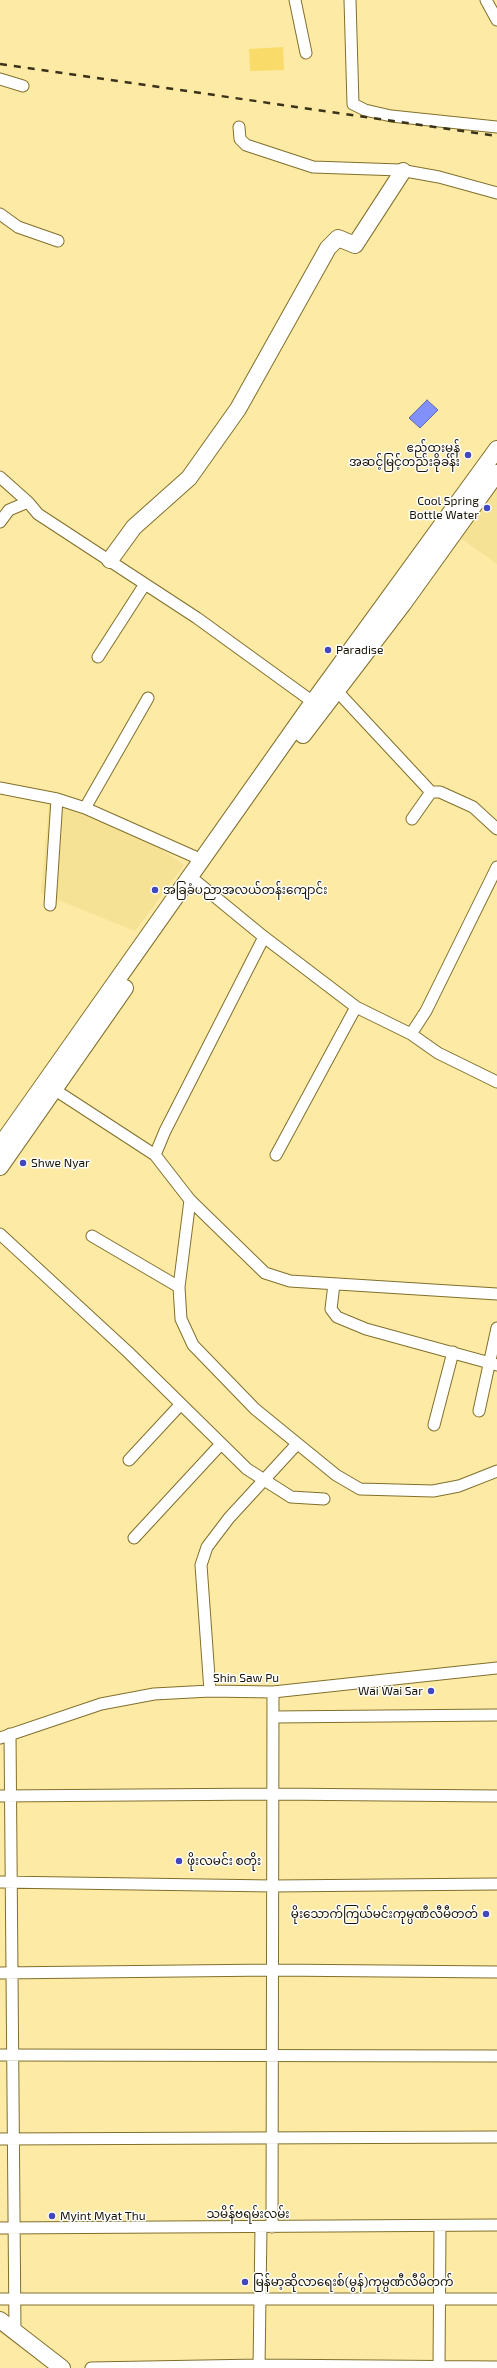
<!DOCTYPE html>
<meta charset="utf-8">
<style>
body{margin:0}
canvas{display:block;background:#fceaa5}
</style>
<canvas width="497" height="2368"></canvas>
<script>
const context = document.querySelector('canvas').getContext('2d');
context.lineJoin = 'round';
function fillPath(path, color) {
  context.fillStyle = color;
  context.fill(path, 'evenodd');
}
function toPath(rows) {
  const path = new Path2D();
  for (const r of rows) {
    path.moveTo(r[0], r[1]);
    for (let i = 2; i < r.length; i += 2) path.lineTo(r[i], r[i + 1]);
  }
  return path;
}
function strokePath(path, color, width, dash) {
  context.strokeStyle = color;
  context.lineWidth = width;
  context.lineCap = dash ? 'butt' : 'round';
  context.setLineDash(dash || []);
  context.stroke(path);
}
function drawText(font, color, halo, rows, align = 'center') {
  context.font = font + ' "Exo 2","Noto Sans Myanmar",sans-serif';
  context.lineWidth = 3;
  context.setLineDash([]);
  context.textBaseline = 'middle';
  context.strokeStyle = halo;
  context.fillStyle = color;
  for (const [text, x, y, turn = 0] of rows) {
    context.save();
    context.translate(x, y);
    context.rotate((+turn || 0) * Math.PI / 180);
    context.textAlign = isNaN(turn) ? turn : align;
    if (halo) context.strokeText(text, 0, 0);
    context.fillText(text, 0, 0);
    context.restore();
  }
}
fillPath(toPath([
 [497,480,497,564,458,536],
 [49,804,85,813,138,834,184,865,135,931,41,893]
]), '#f6e294');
fillPath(toPath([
 [283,47,284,70,250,71,249,49]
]), '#f8db68');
const water = toPath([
 [427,400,438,410,420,428,409,418,427,400]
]);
fillPath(water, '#8190fa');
strokePath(water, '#626aaf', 1);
const street = toPath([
 [295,0,306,53],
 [350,0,353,104,365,110,391,116,497,127],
 [486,0,497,20],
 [0,79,23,86],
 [239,127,240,139,246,145,313,167,400,170,439,177,497,193],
 [0,214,18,227,58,241],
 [0,477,28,502],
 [0,522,9,510,28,502,38,514,197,618,313,702,320,704],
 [98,657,145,584],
 [336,690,431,792],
 [0,788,57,799,85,808,202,860],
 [85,808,148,698],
 [412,819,431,792,440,792,473,807,497,829],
 [197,882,264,937,356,1007,411,1034,438,1053,497,1082],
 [50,905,57,799],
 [411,1034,426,1011,497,867],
 [49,1086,155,1155,190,1200,265,1273,290,1281,497,1294],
 [155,1155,165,1131,264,937],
 [276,1155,356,1007],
 [190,1200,179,1287,181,1319,193,1345,255,1409,336,1475,360,1489,433,1491,459,1486,497,1471],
 [0,1234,128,1352,247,1469,291,1497,324,1499],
 [92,1236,179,1287],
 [334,1284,331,1309,337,1317,366,1329,497,1365],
 [479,1411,497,1328],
 [434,1425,453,1352],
 [129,1460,181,1404],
 [134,1538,221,1444],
 [210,1691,201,1565,207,1547,229,1518,297,1444],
 [273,1717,497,1715],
 [10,1734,15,2332],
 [0,1738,101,1704,154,1694,210,1691,273,1692,497,1668],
 [0,1796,273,1794,497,1796],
 [0,1882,273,1886,497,1884],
 [0,1973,273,1970,497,1972],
 [0,2055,497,2056],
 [0,2139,497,2137],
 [272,2227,273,1692],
 [0,2228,497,2225],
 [0,2299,497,2299],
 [91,2368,259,2365,497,2367],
 [259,2368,261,2227],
 [439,2368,440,2226]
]);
const secondary = toPath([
 [110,560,134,527,189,478,238,409,328,248,338,238,355,245,403,171],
 [303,735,403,604,497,473],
 [0,1146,313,702,497,449],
 [0,1167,125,988],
 [0,2320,62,2368]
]);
strokePath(street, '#81702c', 13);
strokePath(secondary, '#81702c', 18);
strokePath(street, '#fff', 11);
strokePath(secondary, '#fff', 16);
strokePath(toPath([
 [0,64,497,136]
]), '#3a3219', 2.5, [7, 7]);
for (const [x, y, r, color] of [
 [468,455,4,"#4347bc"],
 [487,508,4,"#4347bc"],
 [328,650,4,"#4347bc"],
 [155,890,4,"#4347bc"],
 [23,1163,4,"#4347bc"],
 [431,1691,4,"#4347bc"],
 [179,1861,4,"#4347bc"],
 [486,1914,4,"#4347bc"],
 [52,2216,4,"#4347bc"],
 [245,2282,4,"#4347bc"]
]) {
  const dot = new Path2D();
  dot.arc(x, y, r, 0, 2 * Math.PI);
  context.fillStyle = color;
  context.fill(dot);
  strokePath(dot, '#fff', 1.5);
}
drawText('12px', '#181200', '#fff', [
 ["ဧည့်ထူးမွန်",460,448,"right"],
 ["အဆင့်မြင့်တည်းခိုခန်း",460,462,"right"],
 ["Cool Spring",479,501,"right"],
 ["Bottle Water",479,515,"right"],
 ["Paradise",336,650],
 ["အခြခံပညာအလယ်တန်းကျောင်း",163,890],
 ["Shwe Nyar",31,1163],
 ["Wai Wai Sar",423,1691,"right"],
 ["ဖိုးလမင်း စတိုး",187,1861],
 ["မိုးသောက်ကြယ်မင်းကုမ္ပဏီလီမီတတ်",478,1914,"right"],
 ["Myint Myat Thu",60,2216],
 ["မြန်မာ့ဆိုလာရေးစ်(မွန်)ကုမ္ပဏီလီမိတက်",253,2282]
], 'left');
drawText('12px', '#181200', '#fff', [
 ["Shin Saw Pu",246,1678],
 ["သမိန်ဗရမ်းလမ်း",248,2214]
]);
</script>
